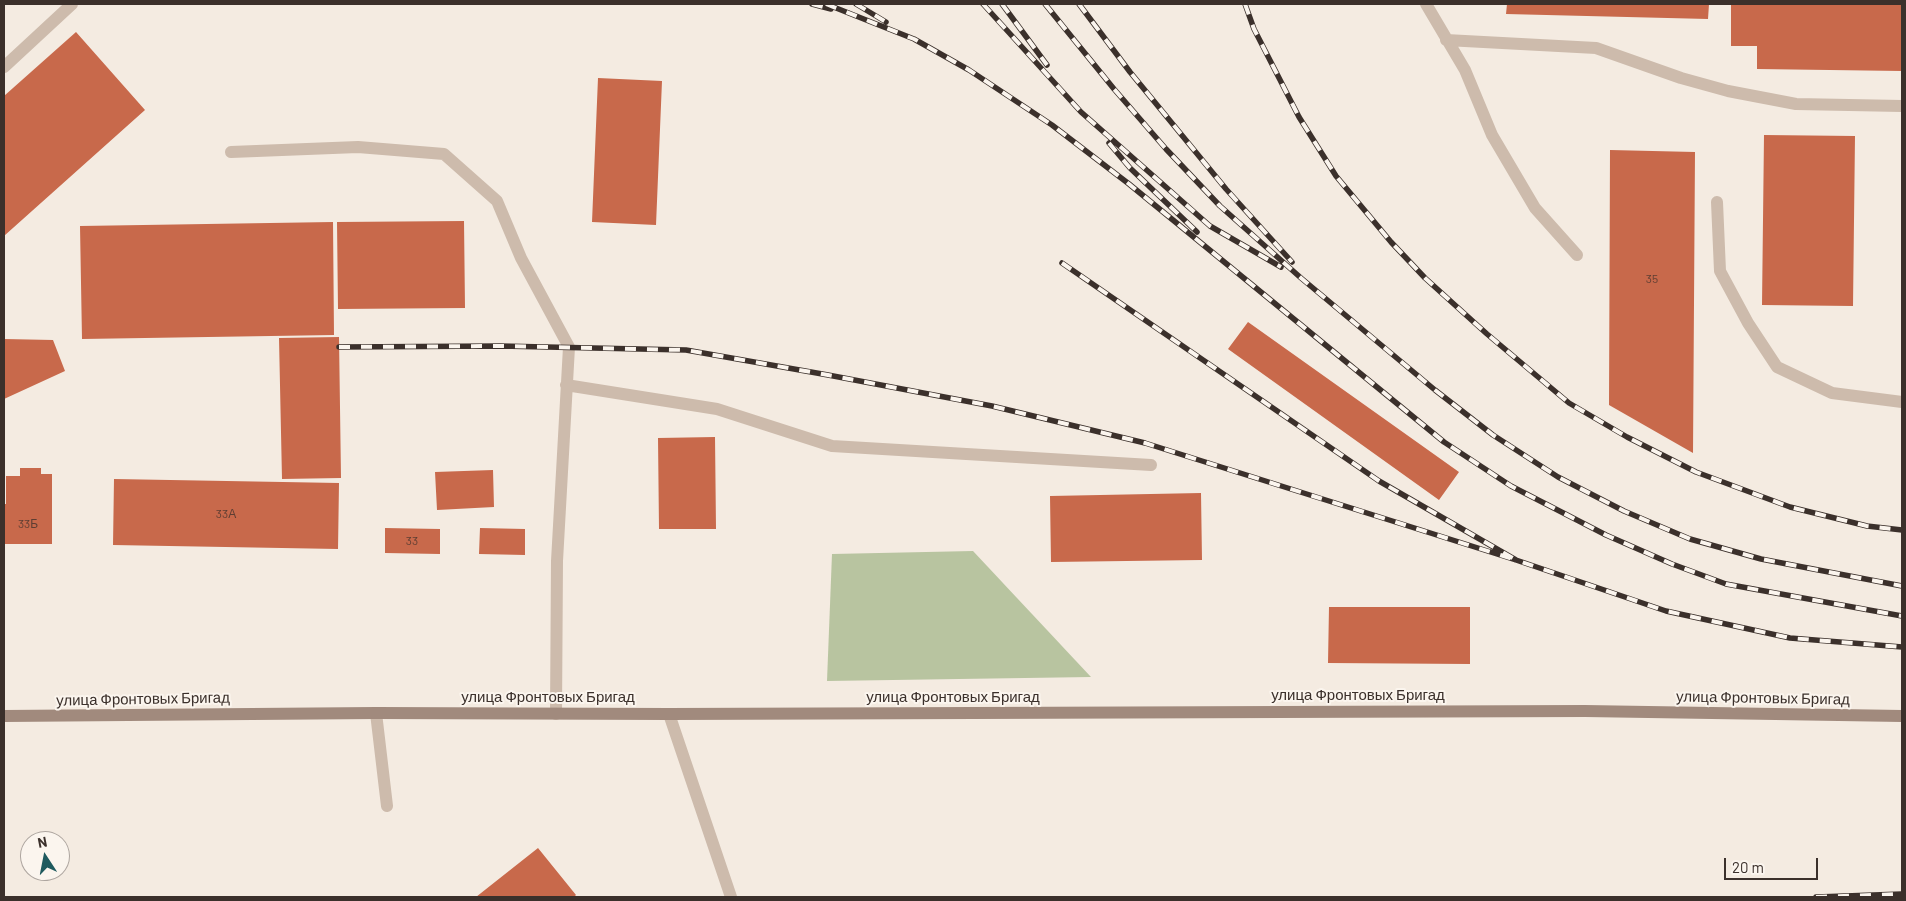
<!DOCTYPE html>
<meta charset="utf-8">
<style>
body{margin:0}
#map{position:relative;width:1906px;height:901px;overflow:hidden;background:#f4ebe1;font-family:Barlow,sans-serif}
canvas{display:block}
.frame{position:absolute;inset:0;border:5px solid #3b302b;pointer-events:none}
.north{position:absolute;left:20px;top:831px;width:50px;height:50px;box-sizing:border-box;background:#fbf5ee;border:1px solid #aea6a0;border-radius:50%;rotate:349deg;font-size:14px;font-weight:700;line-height:20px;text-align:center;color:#3b302b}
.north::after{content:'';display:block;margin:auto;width:18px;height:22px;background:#1f5a5e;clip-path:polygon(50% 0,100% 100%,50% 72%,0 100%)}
.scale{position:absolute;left:1724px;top:858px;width:94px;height:22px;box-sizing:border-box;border:2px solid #3b302b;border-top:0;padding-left:6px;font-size:15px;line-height:18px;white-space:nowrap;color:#3b302b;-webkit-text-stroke:4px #fbf5ee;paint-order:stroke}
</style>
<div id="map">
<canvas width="1906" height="901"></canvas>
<div class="frame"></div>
<div class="north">N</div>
<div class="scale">20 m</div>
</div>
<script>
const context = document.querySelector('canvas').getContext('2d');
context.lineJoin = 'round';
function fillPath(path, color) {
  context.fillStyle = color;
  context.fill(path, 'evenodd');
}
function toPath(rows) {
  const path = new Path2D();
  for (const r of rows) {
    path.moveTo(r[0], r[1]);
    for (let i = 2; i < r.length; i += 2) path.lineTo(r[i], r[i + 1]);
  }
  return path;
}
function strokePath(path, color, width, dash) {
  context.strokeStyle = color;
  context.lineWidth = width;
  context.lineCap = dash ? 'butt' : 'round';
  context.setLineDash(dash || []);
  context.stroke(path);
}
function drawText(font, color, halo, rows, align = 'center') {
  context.font = font + ' Barlow,sans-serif';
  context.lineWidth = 4;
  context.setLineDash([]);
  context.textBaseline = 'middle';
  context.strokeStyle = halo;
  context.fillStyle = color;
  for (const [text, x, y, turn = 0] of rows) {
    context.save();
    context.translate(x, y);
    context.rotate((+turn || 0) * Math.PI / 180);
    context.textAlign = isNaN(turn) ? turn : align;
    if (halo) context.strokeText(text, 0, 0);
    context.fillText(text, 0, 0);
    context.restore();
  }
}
fillPath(toPath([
 [973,551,1091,677,827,681,832,554]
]), '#b8c4a0');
fillPath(toPath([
 [1507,4,1709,4,1708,19,1506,14],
 [1731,4,1902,4,1902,71,1757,69,1757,46,1731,46],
 [76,32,145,110,4,236,4,96],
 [598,78,662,81,656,225,592,222],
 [1764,135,1855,136,1853,306,1762,305],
 [1610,150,1695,152,1693,453,1609,405],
 [464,221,465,308,338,309,337,222],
 [333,222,334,335,82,339,80,226],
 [1248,322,1459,472,1439,500,1228,349],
 [339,337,341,478,282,479,279,338],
 [4,339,53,340,65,371,4,399],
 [715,437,716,529,659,529,658,438],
 [20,468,41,468,41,474,52,474,52,544,4,544,4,504,6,504,6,476,20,476],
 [493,470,494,507,437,510,435,472],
 [114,479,339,483,338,549,113,545],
 [1201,493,1202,560,1051,562,1050,496],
 [385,528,440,529,440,554,385,553],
 [480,528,525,529,525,555,479,554],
 [1329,607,1470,607,1470,664,1328,663],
 [538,848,576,895,574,897,476,897]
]), '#c8694b');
strokePath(toPath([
 [1426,4,1465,70,1492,135,1535,208,1577,255],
 [1446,40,1596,48,1681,78,1728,91,1796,104,1902,106],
 [4,67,72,4],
 [231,152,358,147,444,154,497,201,521,258,569,347,557,561,556,714],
 [1717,202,1720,271,1748,323,1777,367,1832,393,1902,402],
 [566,385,717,409,832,446,1151,465],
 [376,713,387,806],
 [669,714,731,897]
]), '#cdbbac', 12);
strokePath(toPath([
 [4,716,376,713,669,714,1585,711,1902,716]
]), '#a18a7d', 12);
const rail = toPath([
 [812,4,831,9],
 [826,4,914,39,969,70,1052,125,1129,184,1444,442,1511,486,1606,535,1672,564,1726,584,1902,616],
 [856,4,886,22],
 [983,4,1081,112,1210,226,1281,267],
 [1002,4,1047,65],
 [1045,4,1114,89,1166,149,1220,206,1301,278,1435,390,1493,435,1558,477,1624,511,1690,539,1761,559,1902,586],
 [1079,4,1130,72,1226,189,1292,262],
 [1245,4,1254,29,1299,117,1336,176,1391,242,1425,278,1487,334,1569,403,1627,437,1696,472,1790,507,1867,526,1902,530],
 [1109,143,1130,168,1197,232],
 [1062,263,1379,481,1516,560,1666,611,1790,638,1902,647],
 [339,347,500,346,686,350,828,375,992,406,1145,443,1516,560],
 [1816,897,1902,894]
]);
strokePath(rail, '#3b302b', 5.5);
strokePath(rail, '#fbf5ee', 4, [11]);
drawText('12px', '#5e3e33', null, [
 ["35",1652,279],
 ["33А",226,514],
 ["33Б",28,524],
 ["33",412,541]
]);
drawText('15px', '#3b302b', '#fbf5ee', [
 ["улица Фронтовых Бригад",1358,695],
 ["улица Фронтовых Бригад",548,697],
 ["улица Фронтовых Бригад",953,697],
 ["улица Фронтовых Бригад",1763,698,1],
 ["улица Фронтовых Бригад",143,699,-1]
]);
</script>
